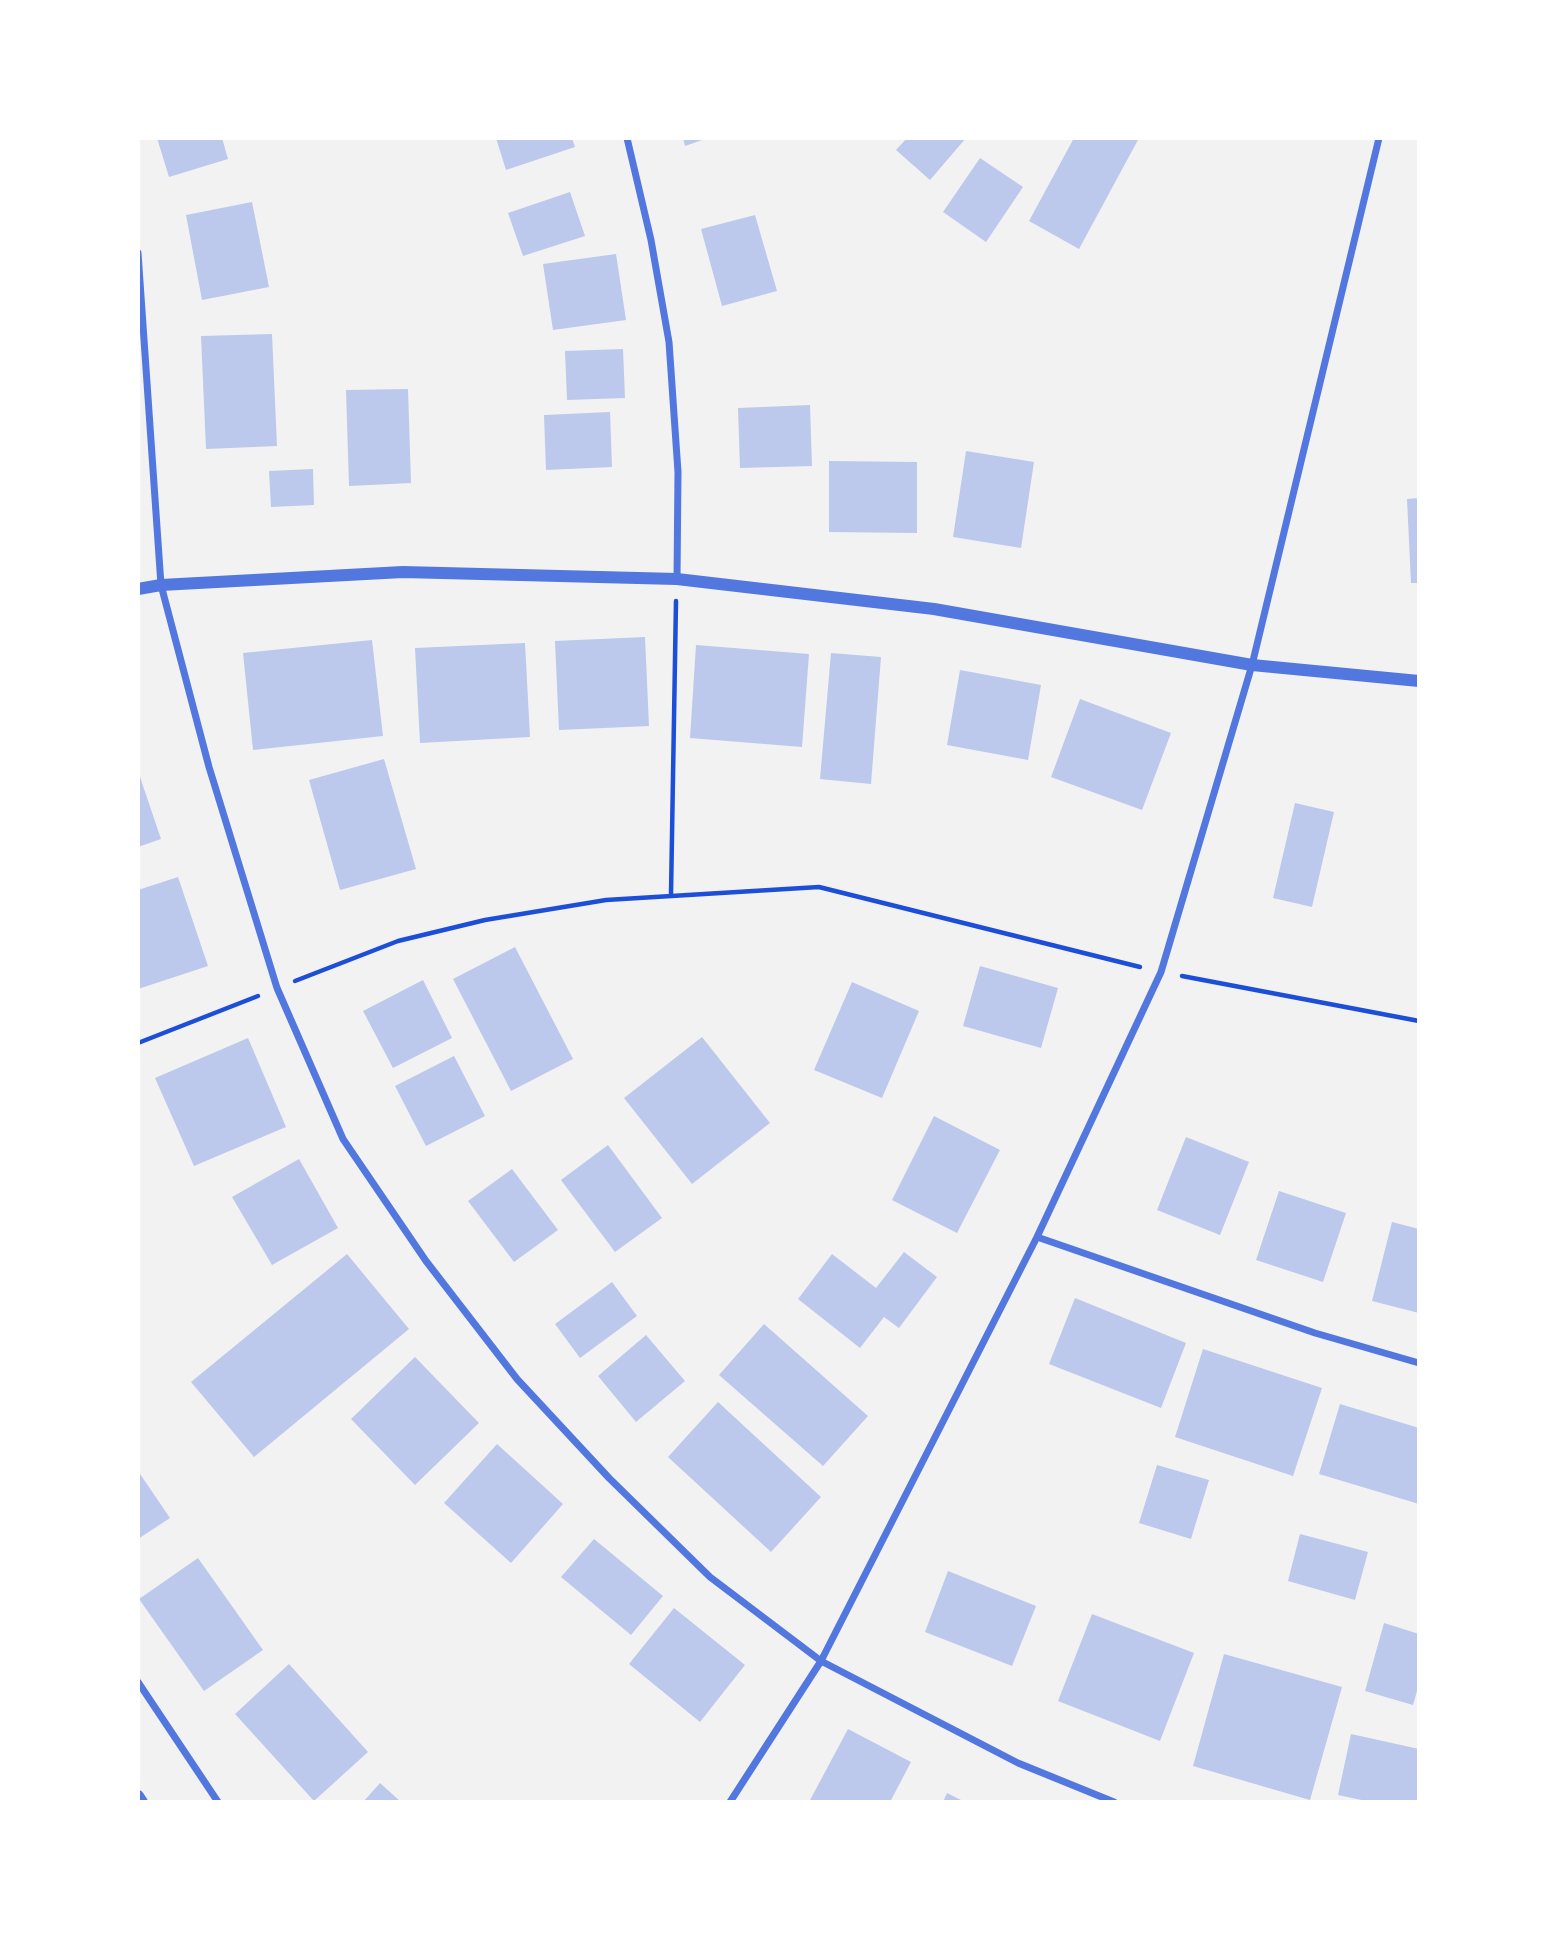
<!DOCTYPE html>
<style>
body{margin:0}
#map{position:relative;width:1557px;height:1940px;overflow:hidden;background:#f2f2f2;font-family:"Crimson Pro",serif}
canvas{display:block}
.frame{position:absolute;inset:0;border:140px solid #fff;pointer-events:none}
</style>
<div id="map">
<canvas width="1557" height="1940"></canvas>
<div class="frame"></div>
</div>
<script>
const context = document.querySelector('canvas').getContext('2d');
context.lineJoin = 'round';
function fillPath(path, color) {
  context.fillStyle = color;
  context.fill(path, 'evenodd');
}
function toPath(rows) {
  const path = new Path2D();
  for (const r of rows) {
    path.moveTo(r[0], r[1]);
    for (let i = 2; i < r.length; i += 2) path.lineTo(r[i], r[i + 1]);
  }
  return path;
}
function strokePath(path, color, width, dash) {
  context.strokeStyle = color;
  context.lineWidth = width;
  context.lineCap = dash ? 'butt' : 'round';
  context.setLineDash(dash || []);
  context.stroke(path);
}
fillPath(toPath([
 [157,138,222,138,228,159,169,177],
 [496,138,572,138,575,147,506,170],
 [683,138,705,138,705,139,685,146],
 [907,138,966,138,930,180,896,150],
 [1074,138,1139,138,1079,249,1029,221],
 [980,158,1023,187,986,242,943,212],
 [570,192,585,236,523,256,508,213],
 [252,202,269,287,202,300,186,215],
 [755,215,777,291,722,306,701,229],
 [616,254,626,320,553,330,543,264],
 [272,334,277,446,206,449,201,336],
 [623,349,625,398,567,400,565,351],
 [408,389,411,483,349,486,346,390],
 [810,405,812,466,740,468,738,408],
 [610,412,612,467,546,470,544,415],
 [966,451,1034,462,1021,548,953,537],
 [829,461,917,462,917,533,829,532],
 [313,469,314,505,271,507,269,471],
 [1419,498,1419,583,1411,583,1407,499],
 [645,637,649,726,559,730,555,641],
 [372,640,383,736,253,750,243,653],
 [525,643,530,737,420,743,415,648],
 [696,645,809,654,802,747,690,738],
 [831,653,881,657,871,784,820,779],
 [960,670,1041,685,1028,760,947,745],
 [1080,699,1171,733,1142,810,1051,777],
 [384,759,416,869,340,890,309,780],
 [138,771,161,839,138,847],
 [1295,803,1334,812,1312,907,1273,898],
 [178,877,208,966,138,989,138,890],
 [515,947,573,1059,511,1091,453,979],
 [980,966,1058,988,1041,1048,963,1026],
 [423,980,452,1038,393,1068,363,1011],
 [852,982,919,1011,882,1098,814,1070],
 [702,1037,770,1123,692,1184,624,1098],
 [248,1038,286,1127,194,1166,155,1078],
 [454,1056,485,1116,426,1146,395,1086],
 [934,1116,1000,1150,957,1233,892,1200],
 [1186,1137,1249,1162,1220,1235,1157,1210],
 [608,1145,662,1218,615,1252,561,1180],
 [299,1159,338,1228,272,1265,232,1197],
 [512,1169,558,1230,514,1262,468,1201],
 [1279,1191,1346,1213,1323,1282,1256,1260],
 [1392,1222,1419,1229,1419,1313,1372,1301],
 [904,1252,937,1277,899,1328,884,1317,860,1348,798,1299,832,1254,876,1288],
 [347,1254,409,1329,254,1457,191,1382],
 [612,1282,637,1316,580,1358,555,1324],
 [1075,1298,1186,1343,1161,1408,1049,1364],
 [764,1324,868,1416,823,1466,719,1375],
 [646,1335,685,1381,636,1422,598,1376],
 [1203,1349,1322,1388,1293,1476,1175,1437],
 [415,1357,479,1423,415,1485,351,1419],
 [718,1402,821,1497,771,1552,668,1457],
 [1340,1404,1419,1428,1419,1504,1319,1474],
 [497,1444,563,1504,511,1563,444,1503],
 [1157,1465,1209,1480,1191,1539,1139,1523],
 [138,1471,170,1518,138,1539],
 [1300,1534,1368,1552,1355,1600,1288,1581],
 [594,1539,663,1596,631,1635,561,1577],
 [198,1558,263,1650,204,1691,139,1599],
 [948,1571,1036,1606,1012,1666,925,1632],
 [674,1608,745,1665,700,1722,629,1664],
 [1092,1614,1194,1653,1160,1741,1058,1701],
 [1384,1623,1419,1634,1419,1684,1413,1705,1365,1691],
 [1224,1654,1342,1687,1310,1800,1193,1766],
 [289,1664,368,1752,314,1801,235,1714],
 [848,1729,911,1762,890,1802,809,1802],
 [1351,1734,1419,1749,1419,1802,1371,1802,1338,1795],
 [380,1783,401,1802,363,1802],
 [947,1793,965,1802,943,1802]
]), '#bdc9ec');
strokePath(toPath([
 [671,894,676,601],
 [1182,976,1419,1021],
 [295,981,398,941,485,920,606,900,819,887,1140,967],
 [138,1043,258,996]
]), '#1d4ed8', 4.5);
strokePath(toPath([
 [627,138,651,240,669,342,678,472,677,579],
 [138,253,161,585,209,767,277,988,343,1139,426,1261,517,1379,609,1478,710,1577,821,1661,1018,1763,1114,1802],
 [1037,1237,1315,1333,1419,1363],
 [138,1682,218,1802],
 [730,1802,821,1661,1037,1237,1161,972,1252,665,1379,138]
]), '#5277de', 7);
strokePath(toPath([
 [138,589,161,585,403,572,677,579,934,609,1252,665,1419,681],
 [138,1796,142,1802]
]), '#5277de', 12);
</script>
